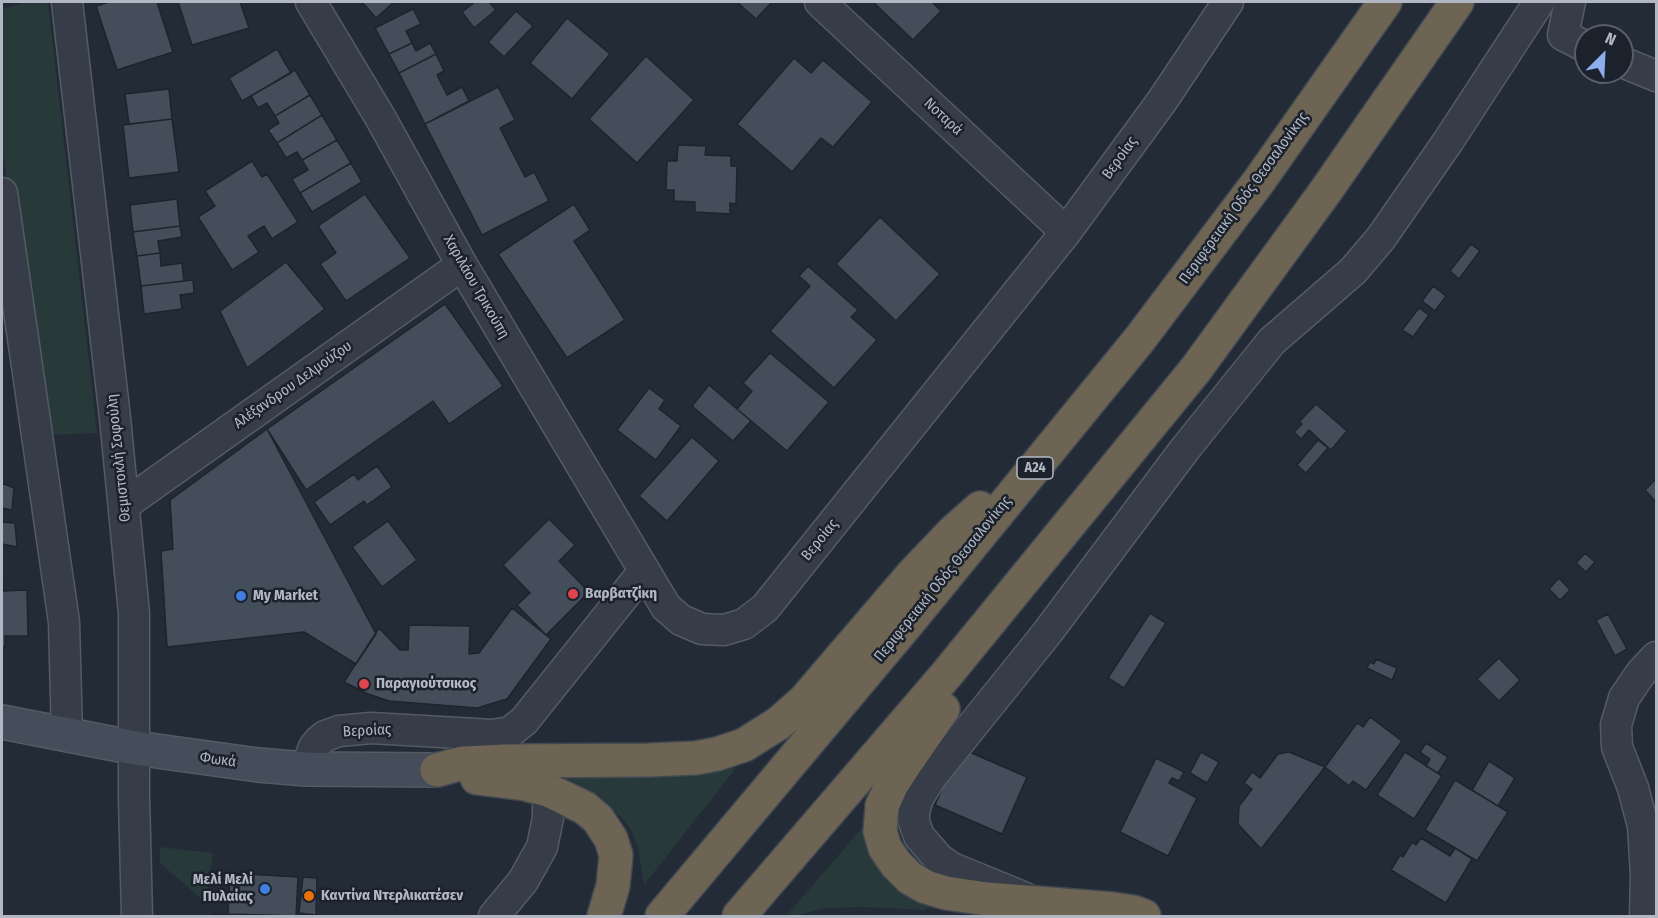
<!DOCTYPE html>
<meta charset="utf-8">
<style>
body{margin:0}
#map{position:relative;width:1658px;height:918px;overflow:hidden;background:#232b37;font-family:"Fira Sans Condensed",sans-serif}
canvas{display:block}
.frame{position:absolute;inset:0;border:3px solid #b1b8c4;pointer-events:none}
.north{position:absolute;left:1574px;top:24px;width:60px;height:60px;box-sizing:border-box;background:#1c222c;border:2px solid #585e69;border-radius:50%;rotate:24deg;font-size:16px;font-weight:700;line-height:24px;text-align:center;color:#b1b8c4}
.north::after{content:'';display:block;margin:auto;width:21px;height:27px;background:#8caeee;clip-path:polygon(50% 0,100% 100%,50% 72%,0 100%)}
</style>
<div id="map">
<canvas width="1658" height="918"></canvas>
<div class="frame"></div>
<div class="north">N</div>
</div>
<script>
const context = document.querySelector('canvas').getContext('2d');
context.lineJoin = 'round';
function fillPath(path, color) {
  context.fillStyle = color;
  context.fill(path, 'evenodd');
}
function toPath(rows) {
  const path = new Path2D();
  for (const r of rows) {
    path.moveTo(r[0], r[1]);
    for (let i = 2; i < r.length; i += 2) path.lineTo(r[i], r[i + 1]);
  }
  return path;
}
function strokePath(path, color, width, dash) {
  context.strokeStyle = color;
  context.lineWidth = width;
  context.lineCap = dash ? 'butt' : 'round';
  context.setLineDash(dash || []);
  context.stroke(path);
}
function drawText(font, color, halo, rows, align = 'center') {
  context.font = font + ' "Fira Sans Condensed",sans-serif';
  context.lineWidth = 5;
  context.setLineDash([]);
  context.textBaseline = 'middle';
  context.strokeStyle = halo;
  context.fillStyle = color;
  for (const [text, x, y, turn = 0] of rows) {
    context.save();
    context.translate(x, y);
    context.rotate((+turn || 0) * Math.PI / 180);
    context.textAlign = isNaN(turn) ? turn : align;
    if (halo) context.strokeText(text, 0, 0);
    context.fillText(text, 0, 0);
    context.restore();
  }
}
fillPath(toPath([
 [28,2,48,2,97,433,43,435,2,146,2,9],
 [736,768,644,885,638,847,631,830,622,818,600,796,560,774],
 [862,828,871,851,931,905,930,907,924,910,863,907,827,908,794,916,786,916],
 [160,847,213,853,206,903,160,863]
]), '#28393a');
const building = toPath([
 [109,2,157,2,173,52,117,70,96,6,109,2],
 [178,2,240,2,249,28,192,45,178,2],
 [362,2,394,2,376,18,362,2],
 [475,2,489,2,496,10,474,28,462,12,475,2],
 [737,2,772,2,756,19,737,2],
 [873,2,932,2,941,11,913,40,873,2],
 [413,9,421,24,406,31,412,43,389,54,375,28,413,9],
 [516,11,533,26,504,57,488,42,516,11],
 [567,18,610,54,572,99,530,63,567,18],
 [412,43,416,51,430,43,436,54,399,73,389,54,412,43],
 [277,49,291,73,242,101,229,78,277,49],
 [436,54,444,71,437,75,447,95,462,87,469,101,425,124,399,73,436,54],
 [646,56,694,100,637,163,589,119,646,56],
 [794,58,811,73,823,60,872,102,833,147,821,138,792,172,737,124,794,58],
 [295,70,310,95,275,116,267,103,258,108,251,96,295,70],
 [498,87,515,120,500,128,525,177,534,172,549,201,482,235,425,124,498,87],
 [169,89,172,119,129,124,125,94,169,89],
 [310,95,322,115,277,143,268,130,279,123,275,116,310,95],
 [322,115,337,140,302,160,297,152,286,158,277,143,322,115],
 [172,119,179,172,129,178,123,125,172,119],
 [337,140,351,163,300,193,292,179,308,170,302,160,337,140],
 [678,145,706,146,705,155,731,156,731,166,737,166,736,204,730,203,730,214,695,212,695,202,674,201,674,190,666,190,667,161,677,161,678,145],
 [252,161,262,177,267,174,298,222,272,239,264,226,248,236,259,252,232,270,198,217,215,206,205,191,252,161],
 [351,163,362,182,312,212,300,193,351,163],
 [365,194,410,258,346,301,320,264,336,253,318,226,365,194],
 [177,199,180,226,133,232,130,205,177,199],
 [574,204,590,230,574,241,625,320,567,358,498,254,574,204],
 [880,217,940,274,896,321,836,264,880,217],
 [180,226,182,237,158,241,160,253,137,256,133,232,180,226],
 [1471,244,1480,251,1459,279,1450,271,1471,244],
 [160,253,161,266,182,263,184,281,141,286,137,256,160,253],
 [286,262,325,309,247,368,220,311,286,262],
 [808,266,858,310,851,317,877,340,834,388,770,331,810,286,799,276,808,266],
 [193,280,194,293,180,295,182,309,144,314,141,286,193,280],
 [1433,286,1446,296,1435,311,1422,301,1433,286],
 [445,304,503,386,449,424,433,401,306,490,267,429,445,304],
 [1419,308,1429,315,1413,337,1402,330,1419,308],
 [770,353,829,402,787,451,737,409,752,391,743,383,770,353],
 [709,385,751,421,733,441,692,406,709,385],
 [649,388,665,400,659,409,681,426,656,460,617,430,649,388],
 [1316,404,1347,431,1331,450,1309,430,1301,439,1294,432,1302,424,1299,422,1316,404],
 [267,429,376,634,356,664,304,632,167,647,161,551,173,549,170,500,267,429],
 [692,437,719,461,667,521,639,496,692,437],
 [1318,440,1328,448,1306,473,1297,465,1318,440],
 [377,466,392,487,367,505,364,501,330,525,314,502,354,474,358,480,377,466],
 [1656,479,1656,502,1645,490,1656,479],
 [2,483,14,488,12,510,2,508,2,483],
 [549,519,575,545,559,561,589,592,546,635,517,605,530,593,503,565,549,519],
 [388,521,417,560,382,587,352,547,388,521],
 [2,522,15,523,17,547,2,544,2,522],
 [1585,553,1595,562,1586,572,1576,563,1585,553],
 [2,570,3,591,27,590,28,636,5,636,5,647,2,647,2,570],
 [1559,578,1570,590,1560,600,1549,589,1559,578],
 [512,608,551,639,507,699,477,708,389,701,368,694,344,682,379,628,400,650,408,650,409,625,470,626,469,654,479,653,512,608],
 [1150,613,1166,623,1124,688,1108,678,1150,613],
 [1608,614,1627,649,1615,656,1596,620,1608,614],
 [1499,658,1520,680,1499,701,1477,679,1499,658],
 [1376,659,1397,668,1392,680,1367,668,1370,662,1374,664,1376,659],
 [1370,717,1402,741,1366,790,1353,781,1349,786,1325,767,1357,723,1363,727,1370,717],
 [1426,743,1448,757,1438,773,1426,766,1430,759,1420,752,1426,743],
 [960,748,1027,777,1002,834,935,805,960,748],
 [1201,752,1219,762,1207,783,1190,773,1201,752],
 [1289,752,1325,767,1261,849,1238,824,1239,806,1252,789,1244,783,1252,772,1260,778,1278,754,1289,752],
 [1405,752,1442,776,1414,819,1377,795,1405,752],
 [1156,758,1184,772,1179,781,1172,778,1169,783,1197,798,1168,856,1120,832,1156,758],
 [1489,761,1515,778,1498,806,1472,790,1489,761],
 [1455,780,1508,812,1477,861,1425,830,1455,780],
 [1421,838,1450,856,1455,848,1472,859,1446,903,1391,870,1400,855,1403,857,1412,842,1416,845,1421,838],
 [230,873,298,877,296,916,228,914,230,873],
 [303,877,317,878,316,915,299,913,303,877],
 [212,914,246,915,248,916,212,916,212,914]
]);
fillPath(building, '#444e5b');
strokePath(building, '#1e242e', 1.5);
const street = toPath([
 [67,2,115,418,134,613,134,798,137,916],
 [311,2,380,117,462,265,666,607,681,620,702,629,724,630,744,624,765,608,1066,232,1162,101,1228,2],
 [820,2,1066,232],
 [1570,2,1563,35,1586,47],
 [1622,62,1656,76],
 [2,193,64,622,67,736],
 [124,505,462,265],
 [306,769,314,747,319,741,325,736,339,731,371,728,493,735,510,732,524,721,644,571],
 [1023,897,952,868,939,859,919,836,914,822,914,812,918,798,931,777,1047,633,1185,449,1272,341,1353,271,1381,238,1447,143,1539,2],
 [494,916,523,881,542,847,548,818,548,790],
 [1645,916,1646,875,1643,826,1633,788,1617,747,1616,725,1624,698,1641,673,1656,657]
]);
const secondary = toPath([
 [2,722,135,748,258,765,306,769,437,770]
]);
const highway = toPath([
 [943,709,907,761,892,784,882,806,880,831,885,848,896,864,910,878,926,887,946,893,987,899,1113,909,1133,912,1144,916],
 [437,770,463,763,505,761,650,760,696,758,717,754,744,745,779,723,804,701,912,575,954,531,980,508],
 [477,778,525,784,548,790,585,808,598,819,611,839,616,855,613,886,604,916],
 [662,916,912,618,1139,340,1259,181,1385,2],
 [739,916,946,675,1196,369,1325,192,1457,2]
]);
strokePath(street, '#545b65', 33);
strokePath(secondary, '#545b65', 36);
strokePath(highway, '#414852', 36);
strokePath(street, '#363d48', 30);
strokePath(secondary, '#454c5a', 33);
strokePath(highway, '#6d6454', 33);
for (const [x, y, r, color] of [
 [573,594,6,"#e0444e"],
 [241,596,6,"#3f7fe0"],
 [364,684,6,"#e0444e"],
 [265,889,6,"#3f7fe0"],
 [309,896,6,"#e8710a"]
]) {
  const dot = new Path2D();
  dot.arc(x, y, r, 0, 2 * Math.PI);
  context.fillStyle = color;
  context.fill(dot);
  strokePath(dot, '#1c222c', 2);
}
for (const [x, y, w] of [
 [1035,468,36]
]) {
  const box = new Path2D();
  box.roundRect(x - w / 2, y - 11, w, 22, 4.5);
  context.fillStyle = '#1c222c';
  context.fill(box);
  strokePath(box, '#b1b8c4', 1.5);
}
drawText('bold 14px', '#b1b8c4', null, [
 ["Α24",1035,468]
]);
drawText('15px', '#b1b8c4', '#1c222c', [
 ["Νοταρά",943,117,43],
 ["Βεροίας",1120,158,-54],
 ["Περιφερειακή Οδός Θεσσαλονίκης",1244,198,-54],
 ["Χαριλάου Τρικούπη",476,287,60],
 ["Αλέξανδρου Δελμούζου",293,385,-35],
 ["Θεμιστοκλή Σοφούλη",119,458,-96],
 ["Βεροίας",820,540,-51],
 ["Περιφερειακή Οδός Θεσσαλονίκης",943,579,-51],
 ["Βεροίας",367,731,-3],
 ["Φωκά",218,760,8]
]);
drawText('bold 15px', '#b1b8c4', '#1c222c', [
 ["Βαρβατζίκη",585,594],
 ["My Market",253,596],
 ["Παραγιούτσικος",376,684],
 ["Μελί Μελί",253,880,"right"],
 ["Πυλαίας",253,897,"right"],
 ["Καντίνα Ντερλικατέσεν",321,896]
], 'left');
</script>
